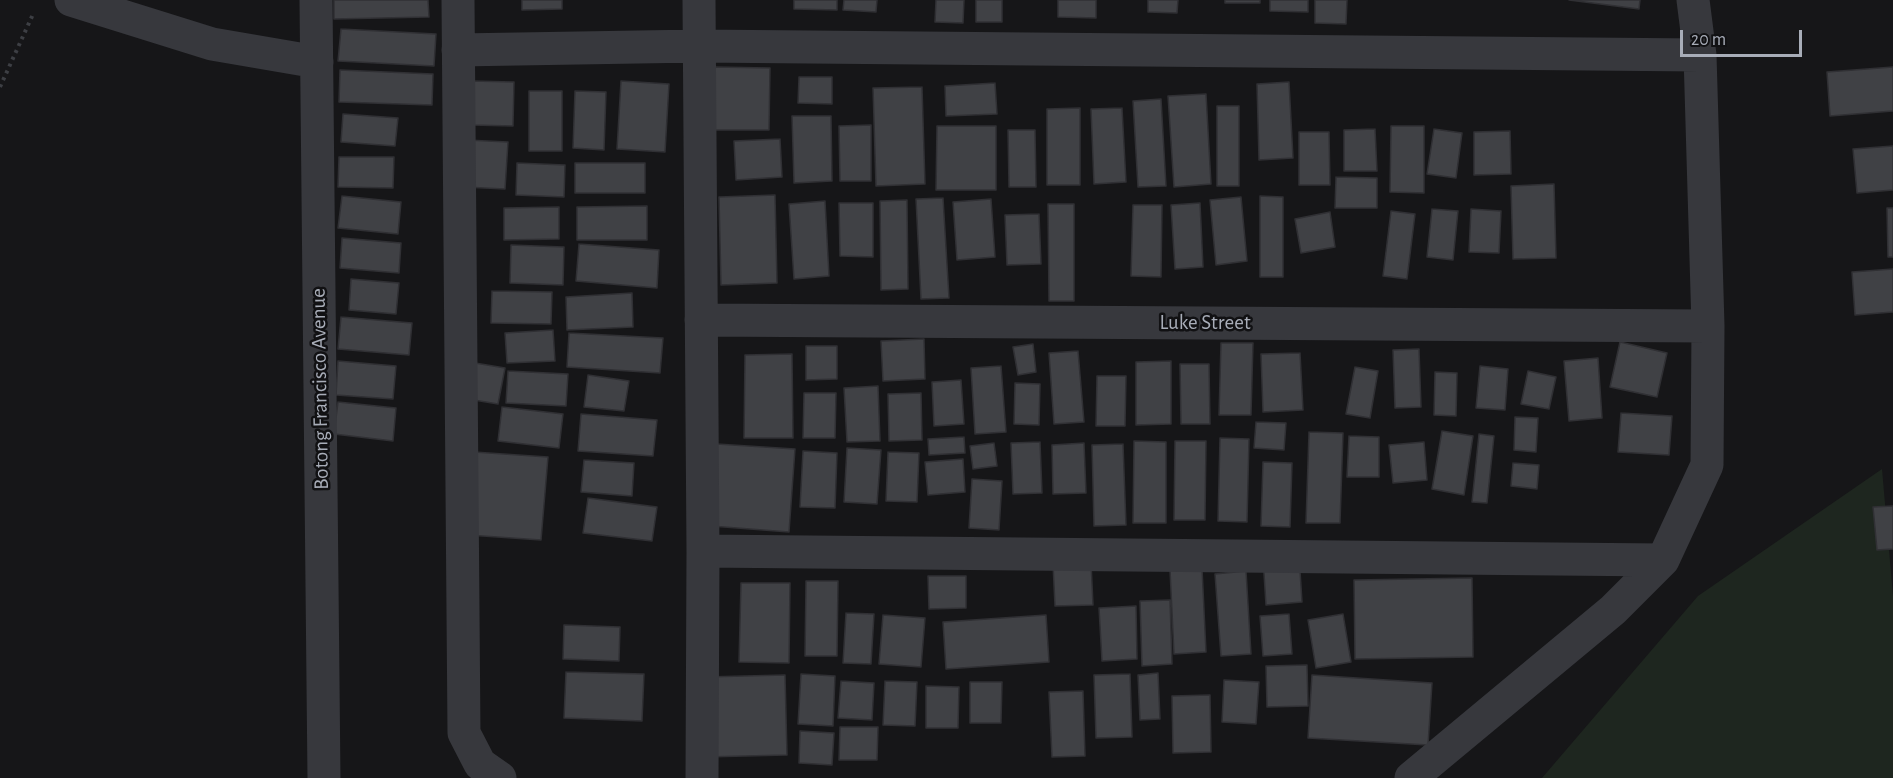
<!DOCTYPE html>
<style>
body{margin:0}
#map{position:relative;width:1893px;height:778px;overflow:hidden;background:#161618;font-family:"Alegreya Sans",sans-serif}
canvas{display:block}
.scale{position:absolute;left:1680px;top:30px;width:122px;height:27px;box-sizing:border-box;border:3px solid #a8adb8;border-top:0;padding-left:8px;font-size:18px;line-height:21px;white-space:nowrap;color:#a8adb8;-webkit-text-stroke:4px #111113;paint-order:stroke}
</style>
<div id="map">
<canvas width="1893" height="778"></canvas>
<div class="scale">20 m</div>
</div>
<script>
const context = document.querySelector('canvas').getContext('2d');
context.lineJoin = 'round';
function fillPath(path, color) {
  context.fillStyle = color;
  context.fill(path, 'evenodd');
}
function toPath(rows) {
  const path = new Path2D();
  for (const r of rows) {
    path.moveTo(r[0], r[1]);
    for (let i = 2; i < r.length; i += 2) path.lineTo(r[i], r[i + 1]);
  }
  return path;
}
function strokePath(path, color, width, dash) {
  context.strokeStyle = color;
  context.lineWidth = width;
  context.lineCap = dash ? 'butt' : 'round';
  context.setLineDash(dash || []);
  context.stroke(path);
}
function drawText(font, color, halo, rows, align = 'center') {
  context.font = font + ' "Alegreya Sans",sans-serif';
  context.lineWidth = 5;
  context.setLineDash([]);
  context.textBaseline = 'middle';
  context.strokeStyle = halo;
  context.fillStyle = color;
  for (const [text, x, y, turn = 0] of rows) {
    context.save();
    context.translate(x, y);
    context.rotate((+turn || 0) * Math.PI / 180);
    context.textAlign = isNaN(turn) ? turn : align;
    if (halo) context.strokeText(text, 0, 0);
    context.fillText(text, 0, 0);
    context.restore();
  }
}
fillPath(toPath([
 [1882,469,1893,596,1893,778,1542,778,1698,596]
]), '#1e261f');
const building = toPath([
 [334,0,428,0,429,17,334,19,334,0],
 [522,0,562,0,562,9,522,10,522,0],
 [794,0,837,0,837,10,794,9,794,0],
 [844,0,877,0,876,12,843,10,844,0],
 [936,0,964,0,963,23,935,22,936,0],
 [976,0,1002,0,1002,22,976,22,976,0],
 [1058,0,1096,0,1096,18,1058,17,1058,0],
 [1148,0,1178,0,1177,13,1148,12,1148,0],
 [1225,0,1260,0,1260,3,1225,3,1225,0],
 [1270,0,1308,0,1308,12,1270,11,1270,0],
 [1315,0,1347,0,1346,24,1315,23,1315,0],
 [1569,0,1640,0,1639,9,1569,0],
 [341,29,436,34,434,66,338,61,341,29],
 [715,67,770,68,769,130,714,130,715,67],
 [1893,67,1893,111,1830,116,1827,72,1893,67],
 [340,70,433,74,432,105,339,102,340,70],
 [799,77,832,77,832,104,798,103,799,77],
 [472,81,514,82,513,126,471,125,472,81],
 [621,81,669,84,665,152,617,149,621,81],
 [1289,82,1293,158,1259,160,1257,84,1289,82],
 [995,83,997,114,946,116,945,86,995,83],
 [922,87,925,184,876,186,873,88,922,87],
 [529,91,562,91,562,151,529,151,529,91],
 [575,91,606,92,604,150,573,148,575,91],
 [1206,94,1211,184,1174,187,1168,96,1206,94],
 [1161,99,1166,186,1138,187,1133,101,1161,99],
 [1217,106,1239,106,1239,186,1217,186,1217,106],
 [1080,108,1080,185,1047,185,1047,109,1080,108],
 [1122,108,1126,182,1094,184,1091,109,1122,108],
 [343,114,398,118,395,146,341,142,343,114],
 [792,116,831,116,832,181,794,183,792,116],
 [871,125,871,181,840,181,839,126,871,125],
 [937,126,996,126,996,190,936,190,937,126],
 [1391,126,1424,126,1424,193,1390,192,1391,126],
 [1375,129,1377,171,1344,171,1344,130,1375,129],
 [1434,129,1462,133,1456,178,1427,174,1434,129],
 [1008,130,1035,130,1036,187,1009,187,1008,130],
 [1510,131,1511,174,1474,175,1474,132,1510,131],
 [1299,132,1329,132,1330,185,1299,185,1299,132],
 [780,139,782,177,736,180,734,141,780,139],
 [467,140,508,142,505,189,464,187,467,140],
 [1893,146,1893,190,1857,193,1853,149,1893,146],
 [339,157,394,157,393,188,338,187,339,157],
 [517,163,565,165,564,197,516,195,517,163],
 [575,163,645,163,645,193,575,193,575,163],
 [1336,177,1377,178,1377,208,1335,208,1336,177],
 [1554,184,1556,258,1513,259,1511,186,1554,184],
 [775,195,777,283,721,285,719,197,775,195],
 [342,196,401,202,398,234,338,228,342,196],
 [1260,196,1283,197,1283,277,1260,277,1260,196],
 [1241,197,1247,261,1216,265,1210,200,1241,197],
 [943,198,949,298,921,299,916,199,943,198],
 [991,199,995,257,957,260,953,202,991,199],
 [907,200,908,289,881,290,880,201,907,200],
 [825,201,829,276,794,279,789,204,825,201],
 [839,203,873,203,873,257,840,256,839,203],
 [1200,203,1203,267,1175,269,1171,205,1200,203],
 [1048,204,1074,204,1074,301,1049,301,1048,204],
 [1133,205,1162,205,1161,277,1131,276,1133,205],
 [647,206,647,240,577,240,577,207,647,206],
 [559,207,559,239,504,240,504,208,559,207],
 [1887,208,1893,208,1893,257,1888,257,1887,208],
 [1432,209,1458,211,1453,260,1427,257,1432,209],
 [1471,209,1501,211,1499,253,1469,252,1471,209],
 [1391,211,1415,214,1407,279,1383,276,1391,211],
 [1330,212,1335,247,1301,253,1295,219,1330,212],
 [1039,214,1041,264,1007,265,1005,215,1039,214],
 [342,238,401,243,399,273,340,268,342,238],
 [579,244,659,250,657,288,576,281,579,244],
 [511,245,564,247,563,285,510,283,511,245],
 [1893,269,1893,312,1855,315,1852,272,1893,269],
 [351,279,399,283,396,314,349,310,351,279],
 [492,291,552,292,551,324,491,323,492,291],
 [632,293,633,327,567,330,566,297,632,293],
 [341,317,412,323,409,355,338,349,341,317],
 [553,330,555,361,507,363,505,333,553,330],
 [569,333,663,338,660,373,567,367,569,333],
 [924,339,925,379,883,381,881,341,924,339],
 [1620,342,1667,353,1657,397,1610,387,1620,342],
 [1221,343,1253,343,1251,415,1219,415,1221,343],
 [1033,344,1036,372,1018,375,1013,347,1033,344],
 [806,346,837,346,837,379,806,380,806,346],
 [1419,349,1421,407,1395,408,1393,350,1419,349],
 [1078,351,1084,422,1054,424,1049,353,1078,351],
 [1300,353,1303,410,1263,412,1261,354,1300,353],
 [792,354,793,438,744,438,745,355,792,354],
 [1598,358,1602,418,1569,421,1564,361,1598,358],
 [338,361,396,366,393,399,336,395,338,361],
 [1171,361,1171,424,1136,425,1136,362,1171,361],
 [469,362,505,368,498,404,462,398,469,362],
 [1180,364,1209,364,1210,424,1181,424,1180,364],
 [1001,366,1006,432,975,434,971,368,1001,366],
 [1480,366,1508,369,1505,410,1476,408,1480,366],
 [1355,367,1378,371,1370,418,1346,414,1355,367],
 [508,371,568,374,566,406,506,403,508,371],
 [1528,371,1556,377,1549,409,1521,404,1528,371],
 [1435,372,1457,373,1456,416,1434,415,1435,372],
 [588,375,629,381,624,411,584,407,588,375],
 [1097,376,1126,376,1125,426,1096,426,1097,376],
 [961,380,964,424,934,426,932,382,961,380],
 [1015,383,1040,384,1039,425,1014,424,1015,383],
 [878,386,880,441,847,442,844,388,878,386],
 [804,393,836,393,835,438,803,438,804,393],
 [921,393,922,440,889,441,888,394,921,393],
 [338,402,396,408,393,441,334,434,338,402],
 [502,407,563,414,559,448,498,441,502,407],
 [1621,413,1672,416,1669,455,1618,452,1621,413],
 [581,414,657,420,653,456,578,451,581,414],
 [1515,417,1538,418,1536,452,1514,450,1515,417],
 [1256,422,1286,423,1284,450,1254,448,1256,422],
 [1442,431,1473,436,1464,495,1432,489,1442,431],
 [1309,432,1343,433,1340,523,1306,523,1309,432],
 [1479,434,1494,436,1487,503,1472,502,1479,434],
 [1349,436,1379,437,1379,477,1347,477,1349,436],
 [964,437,965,453,929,455,928,439,964,437],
 [1220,438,1249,439,1247,522,1218,521,1220,438],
 [1134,441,1166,442,1166,523,1133,523,1134,441],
 [1175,441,1206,441,1205,520,1174,520,1175,441],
 [1040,442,1042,493,1013,494,1011,443,1040,442],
 [1424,442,1427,480,1393,483,1389,445,1424,442],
 [994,443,997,466,973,469,970,446,994,443],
 [1084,443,1086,493,1053,494,1052,445,1084,443],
 [717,444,795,449,789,532,711,526,717,444],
 [1123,444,1126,525,1094,526,1092,445,1123,444],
 [847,448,881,450,877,504,844,502,847,448],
 [803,451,837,453,835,508,800,507,803,451],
 [474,452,548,457,541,540,468,535,474,452],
 [888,452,919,453,917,502,886,501,888,452],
 [963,459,965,492,928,495,925,462,963,459],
 [584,460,634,463,632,496,581,492,584,460],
 [1263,462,1292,463,1290,527,1261,526,1263,462],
 [1513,463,1539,465,1537,489,1511,486,1513,463],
 [972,479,1002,481,999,530,969,528,972,479],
 [588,498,657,507,652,541,583,533,588,498],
 [1893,506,1893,549,1877,550,1873,507,1893,506],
 [1299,555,1302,602,1266,605,1263,558,1299,555],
 [1091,562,1093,605,1055,606,1053,564,1091,562],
 [1202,568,1206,652,1174,654,1170,570,1202,568],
 [1246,571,1251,654,1221,656,1215,574,1246,571],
 [928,576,966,576,966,608,929,609,928,576],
 [1472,578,1473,657,1355,659,1354,580,1472,578],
 [806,581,838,581,837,656,805,656,806,581],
 [741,583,790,583,789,663,739,662,741,583],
 [1170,600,1172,664,1142,666,1140,601,1170,600],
 [1136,606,1137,659,1102,661,1099,608,1136,606],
 [846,613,874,614,871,664,843,663,846,613],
 [1289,614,1292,654,1263,656,1260,616,1289,614],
 [1343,614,1351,662,1316,668,1308,620,1343,614],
 [883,615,925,618,921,667,879,664,883,615],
 [1046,615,1049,662,946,669,943,622,1046,615],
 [564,625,620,627,619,661,563,659,564,625],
 [1307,665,1308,706,1267,707,1266,666,1307,665],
 [566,672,644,674,642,721,564,718,566,672],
 [1158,673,1160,719,1140,720,1138,675,1158,673],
 [801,674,835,676,833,726,798,724,801,674],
 [1130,674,1132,737,1096,738,1094,675,1130,674],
 [785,675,787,755,704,757,704,677,785,675],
 [1312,675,1432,683,1428,745,1308,738,1312,675],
 [1224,680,1259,682,1256,724,1222,722,1224,680],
 [841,681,874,683,872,720,838,718,841,681],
 [885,681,917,682,915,726,883,725,885,681],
 [970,682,1002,682,1001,723,970,723,970,682],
 [926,686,959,687,958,728,926,728,926,686],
 [1083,691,1085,756,1052,757,1049,692,1083,691],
 [1210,695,1211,752,1173,753,1172,696,1210,695],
 [840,727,878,727,877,760,839,760,840,727],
 [800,731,834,733,832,765,799,763,800,731]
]);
fillPath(building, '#404145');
strokePath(building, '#303034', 1.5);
strokePath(toPath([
 [0,87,34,12]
]), '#3d3f44', 4, [3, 4.5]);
strokePath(toPath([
 [71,0,212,44,317,62],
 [316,0,324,778],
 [458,0,464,733,480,764,500,778],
 [699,0,703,551,702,778],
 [458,50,698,46,1700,55],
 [701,320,1708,326],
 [703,551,1663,560],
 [1411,778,1613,610,1663,560,1707,465,1708,326,1700,55,1693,0]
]), '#37383d', 33);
drawText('21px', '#a8adb8', '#111113', [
 ["Luke Street",1205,323],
 ["Botong Francisco Avenue",320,389,-91]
]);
</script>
